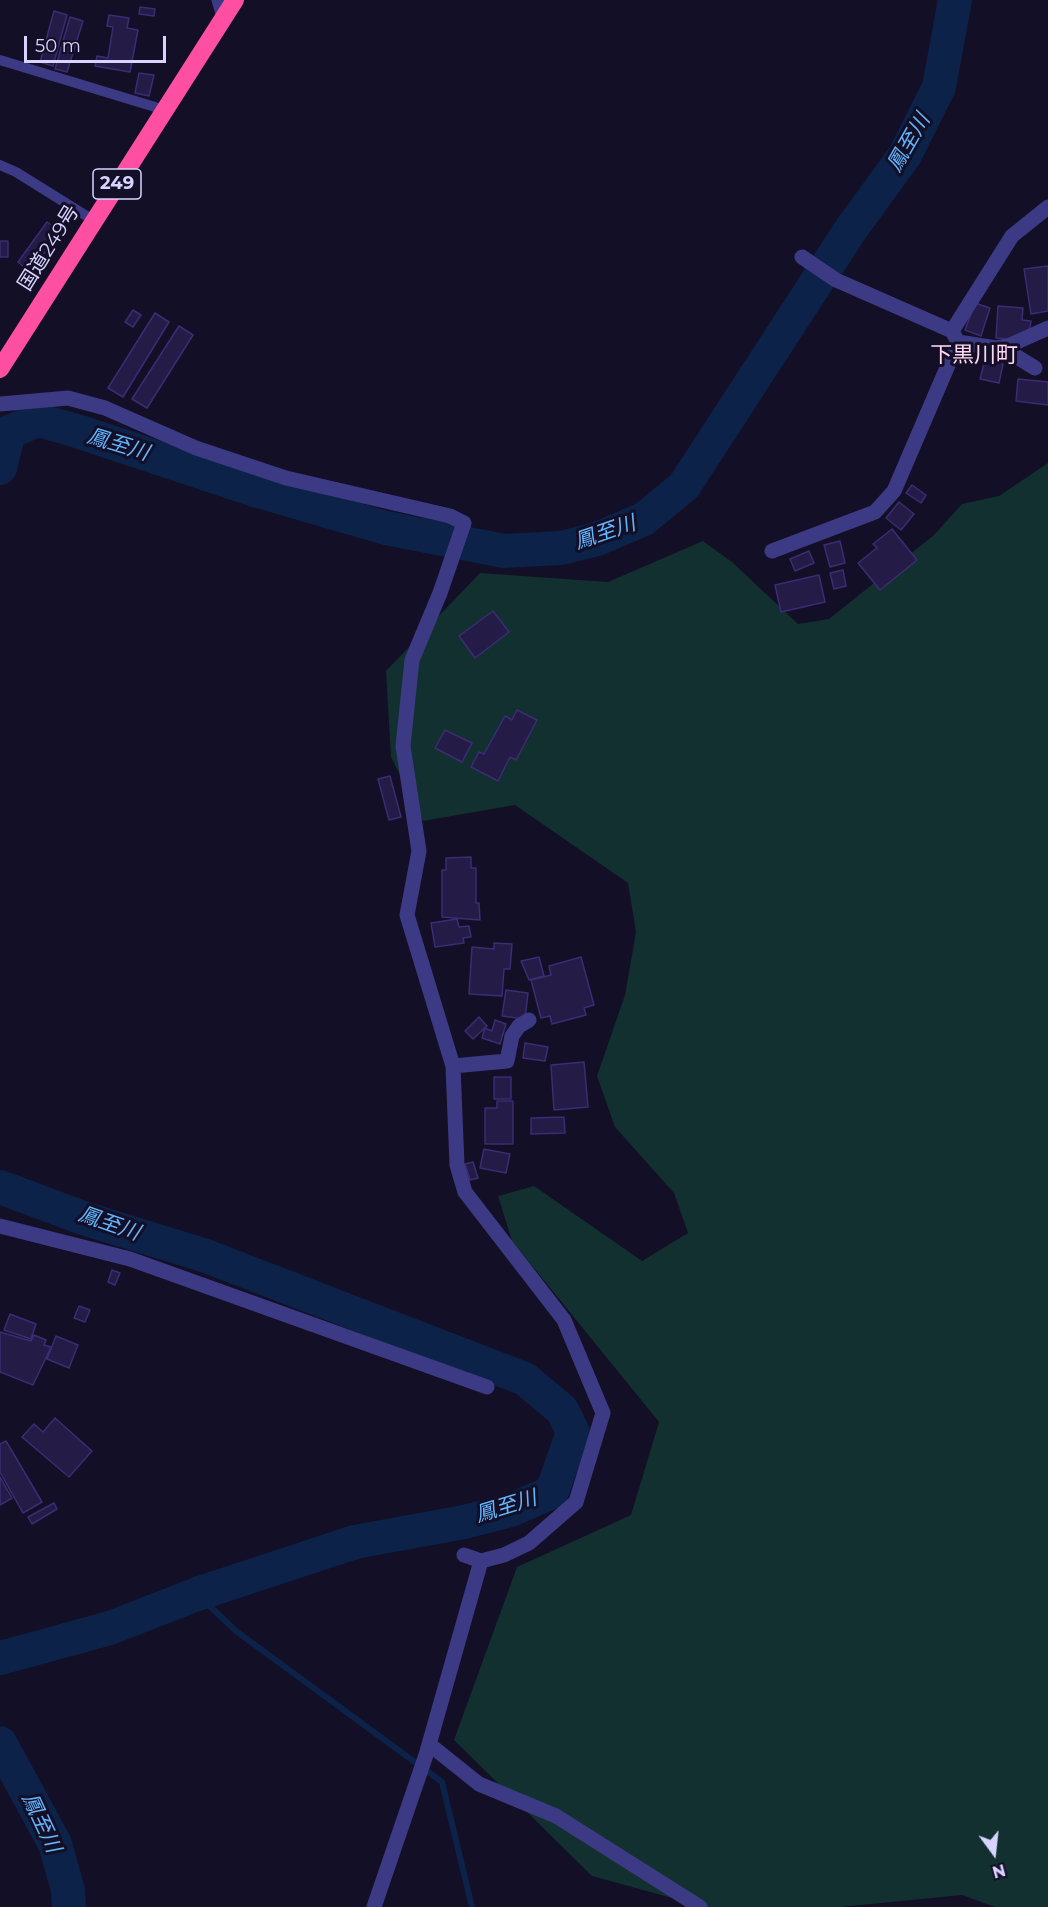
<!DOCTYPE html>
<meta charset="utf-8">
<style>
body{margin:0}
#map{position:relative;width:1048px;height:1907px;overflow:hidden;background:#130f26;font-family:Montserrat,sans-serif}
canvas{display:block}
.north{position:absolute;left:964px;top:1823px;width:60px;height:60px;-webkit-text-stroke:4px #130f26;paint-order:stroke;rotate:165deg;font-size:16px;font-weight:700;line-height:24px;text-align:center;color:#d9d4ff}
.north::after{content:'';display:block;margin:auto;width:21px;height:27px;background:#d9d4ff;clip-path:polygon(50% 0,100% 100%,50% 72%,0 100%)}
.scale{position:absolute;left:24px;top:36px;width:142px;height:27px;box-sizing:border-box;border:3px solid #d9d4ff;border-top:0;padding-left:8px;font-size:18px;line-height:21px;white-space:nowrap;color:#d9d4ff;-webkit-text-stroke:4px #130f26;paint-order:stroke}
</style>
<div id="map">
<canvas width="1048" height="1907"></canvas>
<div class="north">N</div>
<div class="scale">50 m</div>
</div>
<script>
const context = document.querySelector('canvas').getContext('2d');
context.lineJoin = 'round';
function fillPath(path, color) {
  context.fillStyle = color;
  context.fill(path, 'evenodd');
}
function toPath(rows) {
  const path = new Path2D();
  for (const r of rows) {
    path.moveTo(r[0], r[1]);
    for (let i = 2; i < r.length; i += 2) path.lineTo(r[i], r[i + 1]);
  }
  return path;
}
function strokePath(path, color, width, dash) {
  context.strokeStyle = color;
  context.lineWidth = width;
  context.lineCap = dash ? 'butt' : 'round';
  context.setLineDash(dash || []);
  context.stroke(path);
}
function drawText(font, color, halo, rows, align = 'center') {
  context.font = font + ' Montserrat,"Noto Sans JP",sans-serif';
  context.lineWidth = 6;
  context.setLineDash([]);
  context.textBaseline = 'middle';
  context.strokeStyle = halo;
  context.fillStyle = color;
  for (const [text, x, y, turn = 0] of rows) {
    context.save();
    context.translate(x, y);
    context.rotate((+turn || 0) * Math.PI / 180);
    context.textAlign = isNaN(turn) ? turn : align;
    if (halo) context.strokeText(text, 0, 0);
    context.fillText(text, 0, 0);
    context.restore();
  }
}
fillPath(toPath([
 [1048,463,1048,1907,995,1907,962,1895,840,1907,705,1907,592,1876,454,1740,517,1567,631,1515,659,1422,512,1241,498,1196,534,1186,642,1261,688,1233,674,1193,615,1127,597,1076,625,995,636,932,628,883,515,805,423,821,391,757,386,671,480,573,608,582,703,541,732,562,798,624,829,619,934,535,962,504,999,496]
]), '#12302f');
strokePath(toPath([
 [197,1594,236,1631,442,1782,472,1907]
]), '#0c2248', 6);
strokePath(toPath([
 [0,468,9,432,38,420,77,431,258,491,386,528,504,551,561,548,597,539,644,519,684,486,851,229,905,155,939,87,955,0],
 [0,1187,83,1218,206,1256,525,1379,562,1410,573,1432,552,1492,511,1510,464,1522,355,1542,197,1594,110,1628,0,1658],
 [0,1743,55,1844,68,1890,69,1907]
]), '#0c2248', 34);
const building = toPath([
 [140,7,155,9,154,16,139,14,140,7],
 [54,11,67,15,53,66,40,62,54,11],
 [109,15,129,18,127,28,138,30,130,72,95,66,97,56,108,58,113,27,107,26,109,15],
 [70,17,83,21,67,72,55,69,70,17],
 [139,73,154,75,149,96,135,93,139,73],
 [47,222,60,232,30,272,18,262,47,222],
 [0,241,8,241,8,257,0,257,0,241],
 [1048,266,1048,311,1031,314,1024,269,1048,266],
 [975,303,990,308,981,336,965,330,975,303],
 [998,306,1023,308,1022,320,1031,321,1029,334,1017,340,996,338,998,306],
 [133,310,141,315,133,327,125,322,133,310],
 [155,313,169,322,123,397,108,388,155,313],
 [179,326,193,335,147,408,132,399,179,326],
 [985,360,1003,364,999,383,980,379,985,360],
 [1018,379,1048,382,1048,405,1016,401,1018,379],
 [912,485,926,495,921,503,906,493,912,485],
 [899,502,914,514,901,530,886,518,899,502],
 [892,529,917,560,880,590,858,563,877,548,873,544,892,529],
 [840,541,845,563,830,567,824,545,840,541],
 [809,551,814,563,795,571,790,559,809,551],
 [843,570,846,586,834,589,830,573,843,570],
 [819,575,825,602,781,612,775,585,819,575],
 [493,611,509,632,475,658,459,636,493,611],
 [517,710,537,720,516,760,510,757,498,781,471,767,479,752,484,754,505,716,512,720,517,710],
 [445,730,472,743,462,762,435,748,445,730],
 [390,776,401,817,389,820,378,779,390,776],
 [471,857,471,868,476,868,476,903,479,903,480,920,442,917,442,870,446,870,446,858,471,857],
 [457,919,459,927,469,926,471,937,463,938,464,943,435,947,431,923,457,919],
 [494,943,512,944,510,969,504,969,502,996,469,994,472,947,494,949,494,943],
 [539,957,544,976,529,980,521,961,539,957],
 [581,957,594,1005,584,1008,586,1015,552,1024,550,1016,541,1018,531,980,551,975,549,966,581,957],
 [506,990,528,993,525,1019,502,1016,506,990],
 [479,1017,487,1026,473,1039,465,1031,479,1017],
 [495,1020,506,1024,500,1044,482,1038,485,1028,492,1031,495,1020],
 [525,1043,548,1047,545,1061,523,1058,525,1043],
 [584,1062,588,1107,554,1110,551,1065,584,1062],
 [494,1077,511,1077,511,1099,494,1099,494,1077],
 [497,1101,513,1101,513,1144,485,1144,485,1108,497,1108,497,1101],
 [564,1117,565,1133,531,1134,531,1118,564,1117],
 [484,1149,510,1154,506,1173,480,1168,484,1149],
 [473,1162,478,1178,470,1180,465,1164,473,1162],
 [112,1270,120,1273,115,1285,108,1282,112,1270],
 [79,1306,90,1310,85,1322,74,1318,79,1306],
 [10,1314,36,1324,31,1339,4,1330,10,1314],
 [0,1332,31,1341,34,1335,46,1340,44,1345,51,1347,33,1385,0,1372,0,1332],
 [56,1336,78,1345,69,1368,47,1359,56,1336],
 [55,1418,92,1451,69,1477,22,1437,34,1424,43,1432,55,1418],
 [6,1441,42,1502,23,1513,0,1472,0,1444,6,1441],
 [0,1477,12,1498,0,1505,0,1477],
 [54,1503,57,1509,32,1524,28,1517,54,1503]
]);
fillPath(building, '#241b47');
strokePath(building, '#3b2d73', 1.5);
strokePath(toPath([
 [0,60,165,110],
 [0,165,16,172,93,220]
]), '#3d3a85', 10);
strokePath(toPath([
 [219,0,224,17],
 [952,331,1012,236,1048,207],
 [958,342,996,348,1008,346,1048,328],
 [1001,347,1035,368],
 [0,404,68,398,105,408,196,448,286,478,450,516,464,523,440,593,412,660,403,746,419,851,407,915,453,1066,457,1165,465,1192,564,1320,603,1413,576,1502,529,1543,504,1555,481,1561],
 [772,551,875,512,894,491,958,342,952,331,836,280,802,257],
 [453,1066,507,1061,512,1036,519,1026,529,1020],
 [0,1226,130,1259,487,1387],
 [429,1744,479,1784,556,1816,700,1907],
 [374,1907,426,1755,481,1561,464,1555]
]), '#3d3a85', 15);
strokePath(toPath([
 [0,369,235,0]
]), '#ff4fa3', 18);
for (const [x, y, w] of [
 [117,184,48]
]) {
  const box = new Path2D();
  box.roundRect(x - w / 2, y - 15, w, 30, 4.5);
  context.fillStyle = '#130f26';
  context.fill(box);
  strokePath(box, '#d9d4ff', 1.5);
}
drawText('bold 18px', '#d9d4ff', null, [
 ["249",117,184]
]);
drawText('20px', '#d9d4ff', '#130f26', [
 ["国道249号",49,248,-58]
]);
drawText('italic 21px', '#62b6ff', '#130f26', [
 ["鳳至川",909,143,-60],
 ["鳳至川",118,445,17],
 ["鳳至川",605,533,-19],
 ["鳳至川",109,1224,19],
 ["鳳至川",506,1507,-17],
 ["鳳至川",41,1823,65]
]);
drawText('22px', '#ffd6f0', '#130f26', [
 ["下黒川町",974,356]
]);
</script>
